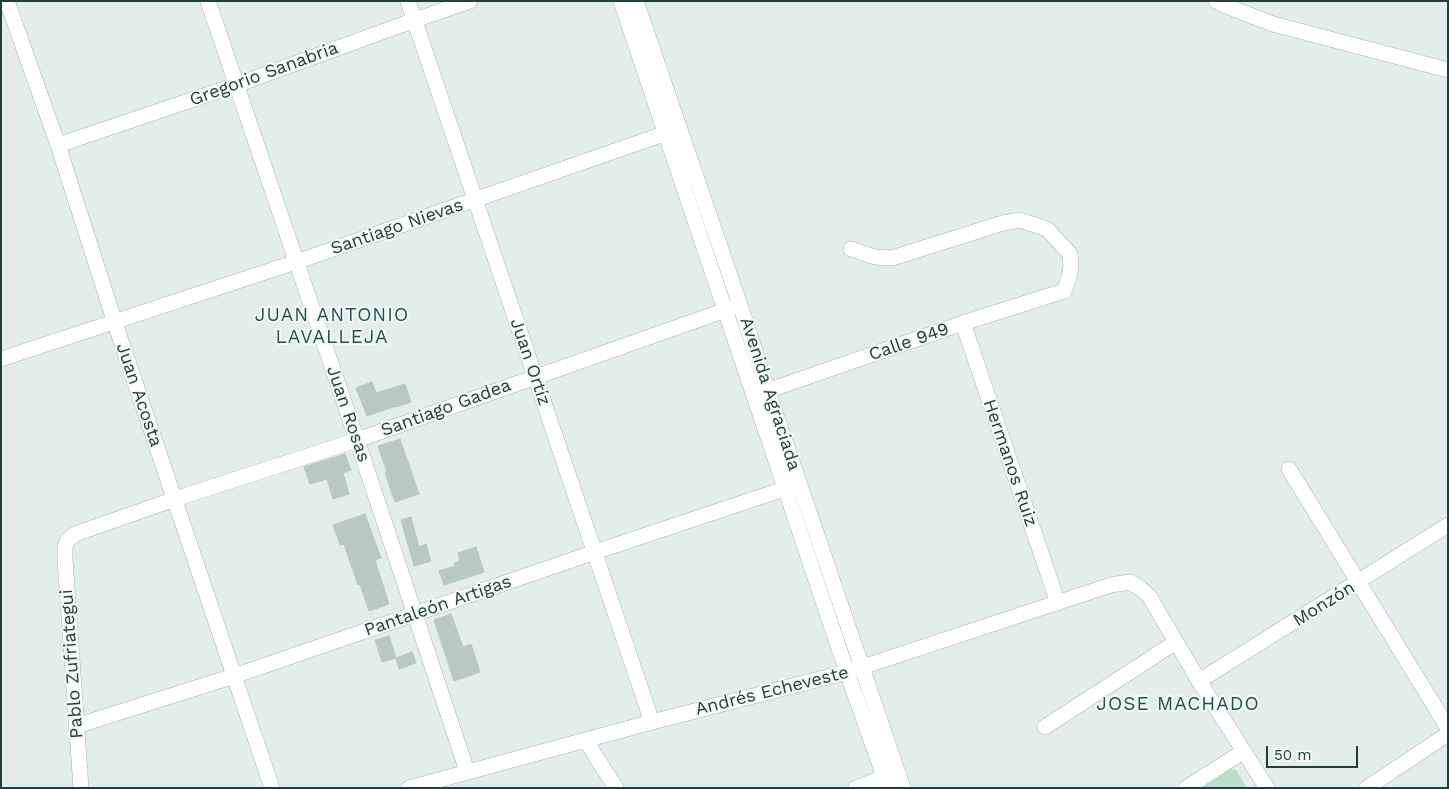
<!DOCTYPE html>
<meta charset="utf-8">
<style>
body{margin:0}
#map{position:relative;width:1449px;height:789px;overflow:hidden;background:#e3edea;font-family:"Work Sans",sans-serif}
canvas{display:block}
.frame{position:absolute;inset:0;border:2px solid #223f3b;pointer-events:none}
.scale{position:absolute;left:1266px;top:746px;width:92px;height:22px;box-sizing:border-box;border:2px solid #223f3b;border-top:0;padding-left:6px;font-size:15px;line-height:18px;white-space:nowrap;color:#223f3b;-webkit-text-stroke:4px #f3f9f7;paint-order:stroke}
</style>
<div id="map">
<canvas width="1449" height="789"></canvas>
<div class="frame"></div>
<div class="scale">50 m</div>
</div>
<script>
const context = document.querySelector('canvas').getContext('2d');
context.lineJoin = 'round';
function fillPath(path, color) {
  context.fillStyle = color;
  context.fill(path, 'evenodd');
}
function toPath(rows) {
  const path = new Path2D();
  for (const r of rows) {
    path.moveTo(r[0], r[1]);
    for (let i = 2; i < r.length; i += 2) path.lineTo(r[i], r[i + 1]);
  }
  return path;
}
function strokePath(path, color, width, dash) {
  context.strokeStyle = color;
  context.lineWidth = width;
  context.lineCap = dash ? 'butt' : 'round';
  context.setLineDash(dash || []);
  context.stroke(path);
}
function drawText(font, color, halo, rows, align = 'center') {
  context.font = font + ' "Work Sans",sans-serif';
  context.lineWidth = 4;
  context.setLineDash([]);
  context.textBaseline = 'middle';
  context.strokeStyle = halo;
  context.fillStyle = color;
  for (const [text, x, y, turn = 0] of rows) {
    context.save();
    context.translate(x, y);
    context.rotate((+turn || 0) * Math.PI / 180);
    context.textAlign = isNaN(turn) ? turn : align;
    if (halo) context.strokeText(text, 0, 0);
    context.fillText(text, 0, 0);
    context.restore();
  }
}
fillPath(toPath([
 [1230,769,1236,770,1247,788,1202,788]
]), '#bbdeca');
const building = toPath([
 [372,382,376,393,405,384,411,402,396,407,396,406,367,416,356,388,372,382],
 [400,439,419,494,395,502,385,473,387,472,378,446,400,439],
 [345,454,351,470,343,473,349,494,333,499,327,479,310,484,304,467,345,454],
 [365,514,381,558,375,560,389,604,369,611,360,584,358,585,344,544,340,545,333,525,365,514],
 [411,517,419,547,426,544,431,561,414,566,401,520,411,517],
 [476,547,484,572,444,585,439,571,455,566,454,563,460,561,458,553,476,547],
 [451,614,463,647,471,644,480,672,454,681,434,620,451,614],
 [389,636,396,658,382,662,375,640,389,636],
 [412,652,416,663,399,669,396,658,412,652]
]);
fillPath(building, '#b8c8c3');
strokePath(building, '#b5c7c2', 1);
const minor = toPath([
 [7,1,58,145,115,323,272,788],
 [208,1,357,440,467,771],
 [408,1,652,722],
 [621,1,847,672,888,788],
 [636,1,740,305,768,391,903,788],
 [1216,1,1226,6,1273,24,1448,70],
 [58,145,236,85,415,20,470,1],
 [963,323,1058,603],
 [1,359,296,262,675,130],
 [758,394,963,323,1064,291,1069,278,1071,267,1070,254,1047,229,1020,220,1003,223,892,258,875,257,851,249],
 [1289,469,1448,728],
 [1199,681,1448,525],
 [76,726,234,676,595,552,796,485],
 [1045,727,1176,642],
 [586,741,616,788],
 [81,788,65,559,65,547,68,540,75,534,175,499,357,440,740,305],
 [409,788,652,722,847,672,1111,585,1130,582,1140,588,1149,596,1199,681,1267,788],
 [856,788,892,774],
 [1186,788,1244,751],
 [1367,788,1448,734]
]);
strokePath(minor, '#a5b5b2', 16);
strokePath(minor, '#fff', 15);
drawText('18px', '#223f3b', '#f3f9f7', [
 ["Gregorio Sanabria",264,74,-20],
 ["Santiago Nievas",397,227,-19],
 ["Calle 949",909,342,-19],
 ["Juan Ortíz",530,362,71],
 ["Avenida Agraciada",770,394,72],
 ["Juan Acosta",139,395,71],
 ["Santiago Gadea",446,408,-20],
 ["Juan Rosas",348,414,71],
 ["Hermanos Ruiz",1010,463,71],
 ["Monzón",1324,604,-32],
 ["Pantaleón Artigas",438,606,-19],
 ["Pablo Zufriategui",72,664,-94],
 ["Andrés Echeveste",772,691,-14]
]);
context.letterSpacing = '1px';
drawText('19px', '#1d514c', '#f3f9f7', [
 ["JUAN ANTONIO",332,315],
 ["LAVALLEJA",332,337],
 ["JOSE MACHADO",1178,704]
]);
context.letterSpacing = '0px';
</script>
